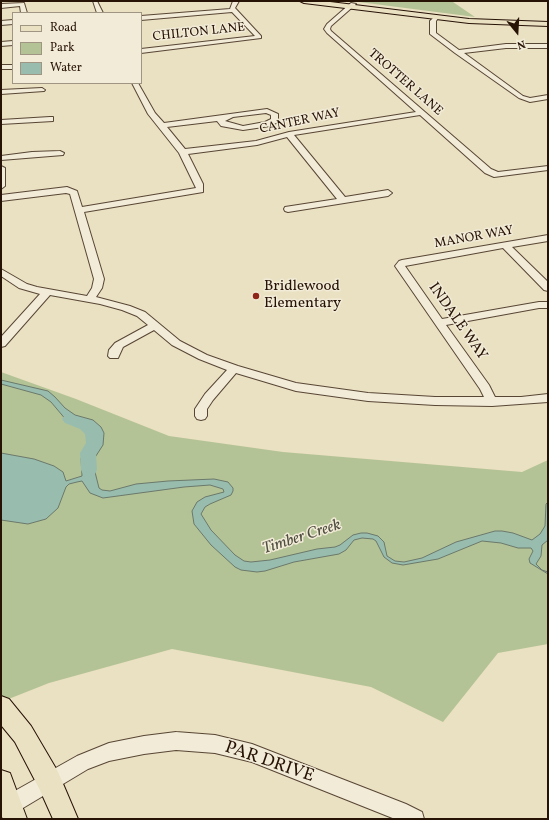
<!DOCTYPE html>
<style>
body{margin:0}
#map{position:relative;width:549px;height:820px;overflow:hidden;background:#eae0c2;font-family:Vollkorn,serif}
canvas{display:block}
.frame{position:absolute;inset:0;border:2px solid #271206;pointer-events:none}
.legend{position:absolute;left:12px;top:12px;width:130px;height:72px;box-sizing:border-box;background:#f1ebd7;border:1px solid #a09483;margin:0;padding:5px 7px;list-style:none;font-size:12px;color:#271206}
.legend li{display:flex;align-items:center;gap:8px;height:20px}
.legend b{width:20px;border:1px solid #a09483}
.north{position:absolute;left:497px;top:12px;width:40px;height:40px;-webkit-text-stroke:3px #f1ebd7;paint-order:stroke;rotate:162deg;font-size:11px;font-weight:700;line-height:16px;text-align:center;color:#271206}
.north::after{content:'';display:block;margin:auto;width:14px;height:18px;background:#271206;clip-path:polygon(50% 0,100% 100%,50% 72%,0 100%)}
</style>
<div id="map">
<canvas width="549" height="820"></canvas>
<div class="frame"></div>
<ul class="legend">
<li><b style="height:5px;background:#eae0c2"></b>Road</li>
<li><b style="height:11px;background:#b4c395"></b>Park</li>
<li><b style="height:11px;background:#98bdaf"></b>Water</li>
</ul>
<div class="north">N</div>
</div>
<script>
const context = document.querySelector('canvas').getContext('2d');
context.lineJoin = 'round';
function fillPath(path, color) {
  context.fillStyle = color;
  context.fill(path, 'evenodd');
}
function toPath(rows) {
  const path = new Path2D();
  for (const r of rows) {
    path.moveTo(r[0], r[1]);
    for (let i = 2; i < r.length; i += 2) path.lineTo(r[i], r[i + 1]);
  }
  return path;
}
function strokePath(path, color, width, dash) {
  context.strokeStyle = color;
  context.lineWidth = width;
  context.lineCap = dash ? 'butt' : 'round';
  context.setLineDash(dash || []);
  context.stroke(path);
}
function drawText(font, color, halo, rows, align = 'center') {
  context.font = font + ' Vollkorn,serif';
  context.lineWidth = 3;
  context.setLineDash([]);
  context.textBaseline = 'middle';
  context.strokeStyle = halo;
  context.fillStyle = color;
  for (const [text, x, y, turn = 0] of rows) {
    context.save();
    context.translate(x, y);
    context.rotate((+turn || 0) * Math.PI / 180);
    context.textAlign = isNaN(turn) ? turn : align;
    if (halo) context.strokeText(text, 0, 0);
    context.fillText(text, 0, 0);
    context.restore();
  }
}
fillPath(toPath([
 [361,1,463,1,453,2,475,17,359,2],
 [1,372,76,399,169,436,283,452,522,472,548,460,548,644,498,653,443,722,371,687,172,649,49,683,1,702]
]), '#b4c395');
const water = toPath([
 [1,380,48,391,55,397,65,408,75,415,93,420,101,427,104,433,103,445,94,459,93,464,99,488,102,490,110,491,136,484,168,481,214,479,228,482,233,488,233,491,231,495,210,504,205,507,201,514,211,530,235,555,244,561,251,562,270,560,317,549,335,547,340,545,353,535,361,533,367,533,378,536,384,542,387,556,395,561,404,562,422,558,456,542,495,531,502,531,513,533,532,540,540,534,545,526,546,504,548,502,548,540,542,545,541,556,536,564,542,570,548,572,548,574,530,563,529,559,533,551,531,548,518,548,501,543,482,541,438,559,403,565,392,563,384,557,376,541,373,539,362,538,354,540,346,550,339,554,294,562,265,571,257,572,241,570,235,567,211,545,194,524,192,511,197,502,205,497,224,492,223,489,210,485,184,487,103,498,90,493,82,481,77,482,69,484,66,487,58,508,46,519,28,524,1,520,1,453,34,459,54,466,63,472,66,481,82,476,81,458,92,449,96,443,96,438,95,434,89,428,67,421,51,402,41,395,1,384,1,380]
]);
fillPath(water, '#98bdaf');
strokePath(water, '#6b796b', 1);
fillPath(toPath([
 [70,414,90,421,101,432,102,443,96,453,97,470,95,474,89,476,83,474,81,470,80,453,86,443,85,434,80,429,65,423,62,419,65,415,70,414]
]), '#98bdaf');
const minor = toPath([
 [93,1,97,1,103,13,97,13,93,1],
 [233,1,239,1,235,8,261,36,261,38,141,53,141,49,255,36,232,12,141,20,141,16,230,9,233,1],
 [24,3,27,13,21,13,20,6,1,8,1,4,24,3],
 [351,3,356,4,331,26,330,29,331,31,491,169,498,172,548,166,548,170,494,177,485,173,420,115,294,135,345,197,388,190,392,193,388,196,288,212,285,211,284,209,285,207,337,199,287,137,257,145,188,154,203,184,203,192,84,212,104,279,102,288,96,297,130,306,145,312,180,341,207,355,238,366,296,383,368,393,435,397,484,397,480,389,395,266,399,261,402,260,548,235,548,241,512,247,548,282,548,291,544,290,503,248,405,266,442,319,539,302,548,302,548,308,539,308,446,325,489,385,495,397,521,397,548,394,548,402,492,406,435,405,368,401,296,391,236,373,213,400,207,409,207,416,205,419,201,420,197,419,195,416,195,409,205,394,227,370,199,359,172,345,154,330,123,347,118,358,110,358,108,356,109,350,115,343,148,325,137,316,122,310,100,304,50,295,5,346,1,347,1,337,40,294,19,288,1,276,1,269,27,284,37,287,87,296,92,288,94,279,70,194,66,193,1,201,1,195,67,187,77,191,82,207,196,188,179,153,148,114,132,83,138,83,155,113,164,123,267,109,278,114,278,122,270,126,243,130,221,126,217,121,167,127,185,149,256,141,289,132,416,112,327,33,324,29,327,24,351,3],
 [266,113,271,115,271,119,265,122,243,126,225,121,233,117,266,113],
 [436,15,439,17,436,21,436,33,459,50,506,44,548,44,548,48,506,48,464,53,523,96,530,98,548,95,548,99,530,102,519,98,455,53,430,34,430,21,436,15],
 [13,20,13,24,1,25,1,21,13,20],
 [13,41,13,45,1,46,1,42,13,41],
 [1,65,13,65,13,69,1,69,1,65],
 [42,88,45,90,44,91,1,94,1,90,42,88],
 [50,117,53,117,53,121,1,124,1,120,50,117],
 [60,151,64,153,63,155,1,160,1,156,32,152,60,151],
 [1,166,5,168,5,186,1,189,1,166],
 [176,732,215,735,252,744,406,804,422,812,424,819,395,819,252,762,215,753,176,750,144,754,109,761,88,769,18,811,11,813,4,811,2,804,4,797,77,756,109,743,144,736,176,732]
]);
const major = toPath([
 [300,1,322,1,469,19,548,22,548,26,469,23,304,3,300,1],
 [1,696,9,699,31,726,58,772,78,819,53,819,40,790,15,742,1,725,1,696],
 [1,770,10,773,27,819,3,819,1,815,1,770]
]);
strokePath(minor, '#584635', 2);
strokePath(major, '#271206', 2);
fillPath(minor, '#f1ebd7');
fillPath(major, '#eae0c2');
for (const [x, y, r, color] of [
 [256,296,4,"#8f2418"]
]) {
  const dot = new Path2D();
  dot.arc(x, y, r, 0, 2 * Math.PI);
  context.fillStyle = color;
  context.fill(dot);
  strokePath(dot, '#f1ebd7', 1.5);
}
drawText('13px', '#271206', '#f1ebd7', [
 ["CHILTON LANE",199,33,-6],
 ["TROTTER LANE",405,83,41],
 ["CANTER WAY",300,122,-12],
 ["MANOR WAY",474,238,-10]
]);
drawText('15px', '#271206', '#f1ebd7', [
 ["Bridlewood",264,287],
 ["Elementary",264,304]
], 'left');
drawText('15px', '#271206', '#f1ebd7', [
 ["INDALE WAY",457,322,55]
]);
drawText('italic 16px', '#4f4e41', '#f1ebd7', [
 ["Timber Creek",302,538,-18]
]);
drawText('18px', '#271206', '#f1ebd7', [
 ["PAR DRIVE",269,763,19]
]);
</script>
